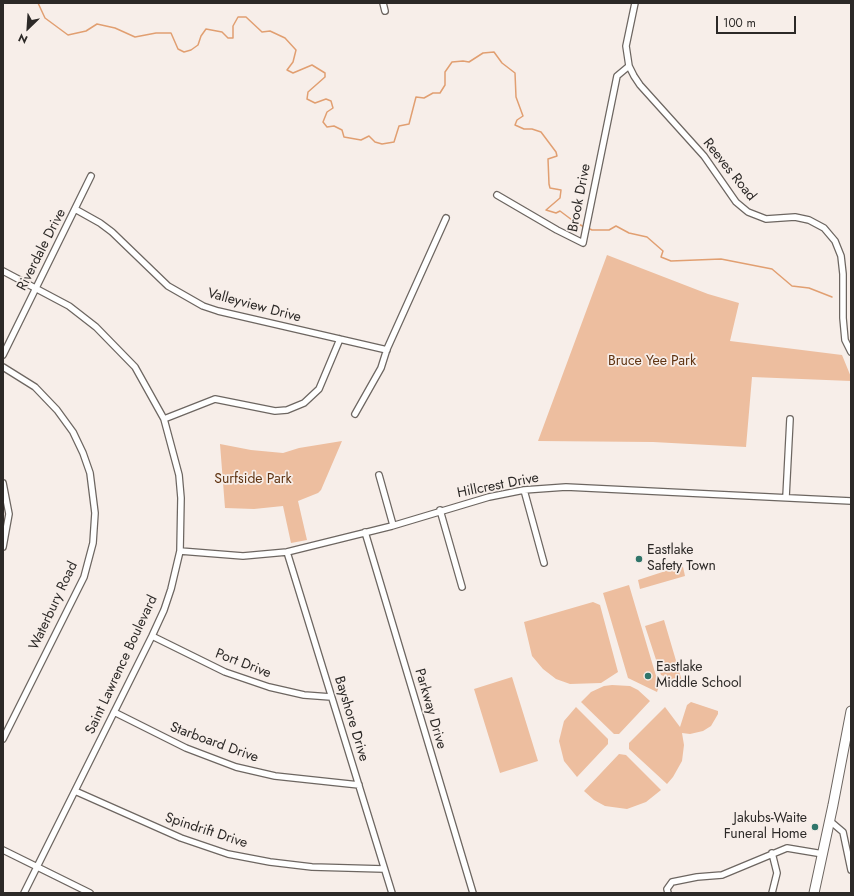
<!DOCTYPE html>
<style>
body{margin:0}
#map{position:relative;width:854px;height:896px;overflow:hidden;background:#f7eee9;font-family:Jost,sans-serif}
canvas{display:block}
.frame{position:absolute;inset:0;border:4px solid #2c2927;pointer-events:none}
.north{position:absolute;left:8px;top:8px;width:40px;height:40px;-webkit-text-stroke:3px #f7eee9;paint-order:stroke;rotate:205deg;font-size:11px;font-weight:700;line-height:16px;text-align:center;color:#2c2927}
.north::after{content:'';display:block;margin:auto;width:14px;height:18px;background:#2c2927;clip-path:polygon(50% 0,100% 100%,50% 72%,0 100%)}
.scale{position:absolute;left:716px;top:16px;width:80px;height:18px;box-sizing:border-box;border:2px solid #2c2927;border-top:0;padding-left:5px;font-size:12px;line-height:14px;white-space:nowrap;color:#2c2927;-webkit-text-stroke:3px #f7eee9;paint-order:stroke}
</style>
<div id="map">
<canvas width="854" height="896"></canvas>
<div class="frame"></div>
<div class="north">N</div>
<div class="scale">100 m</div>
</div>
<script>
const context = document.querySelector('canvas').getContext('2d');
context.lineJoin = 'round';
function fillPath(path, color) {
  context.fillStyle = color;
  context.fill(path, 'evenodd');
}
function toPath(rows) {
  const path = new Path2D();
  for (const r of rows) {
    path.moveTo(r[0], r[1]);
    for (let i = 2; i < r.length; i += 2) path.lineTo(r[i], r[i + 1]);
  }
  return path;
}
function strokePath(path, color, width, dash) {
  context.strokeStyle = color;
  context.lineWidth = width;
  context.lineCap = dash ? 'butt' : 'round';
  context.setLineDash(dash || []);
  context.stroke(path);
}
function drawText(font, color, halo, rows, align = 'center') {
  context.font = font + ' Jost,sans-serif';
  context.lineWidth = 3.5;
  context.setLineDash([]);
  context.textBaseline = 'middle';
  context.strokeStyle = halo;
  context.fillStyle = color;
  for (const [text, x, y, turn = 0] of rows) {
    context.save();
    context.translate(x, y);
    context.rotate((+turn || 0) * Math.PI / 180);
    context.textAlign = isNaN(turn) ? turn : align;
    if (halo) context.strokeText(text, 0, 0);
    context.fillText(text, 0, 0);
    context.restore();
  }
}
fillPath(toPath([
 [607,255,708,294,739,303,730,341,842,355,851,377,851,381,752,377,746,447,653,442,538,441],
 [342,441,321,490,318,493,298,501,307,540,291,543,283,506,254,509,225,508,220,444,251,450,283,453,299,448],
 [681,566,683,567,685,576,640,589,638,580],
 [629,585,659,686,657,692,628,678,603,593],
 [593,602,600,605,618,672,601,683,570,684,556,679,543,669,532,656,524,622],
 [664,620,682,681,683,681,673,680,661,675,645,626],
 [512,677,538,761,500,773,474,689],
 [612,685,630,686,638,690,650,701,619,734,614,734,581,702,591,692,604,686],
 [691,702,718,711,718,714,711,726,703,731,690,734,682,733,684,745,682,761,673,777,667,784,629,749,629,743,665,707,680,727,687,705],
 [576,707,608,739,608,744,577,777,564,761,559,741,564,721],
 [619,754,626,755,661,790,646,802,627,809,605,806,594,800,584,791]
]), '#edbe9f');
strokePath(toPath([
 [38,3,45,18,68,35,86,31,97,24,115,28,135,37,156,33,171,33,178,49,184,52,191,50,198,45,201,36,206,29,222,32,228,38,233,38,233,26,238,17,246,17,262,32,270,31,285,38,296,50,293,62,287,70,293,73,312,65,325,73,325,77,308,92,307,99,315,103,326,99,331,101,333,108,327,112,323,122,327,127,334,126,342,130,344,137,361,140,369,136,375,142,382,144,394,142,399,126,409,124,416,97,424,98,433,93,440,93,445,85,445,72,452,62,463,61,469,62,483,53,494,52,502,63,515,73,516,97,523,116,517,120,515,125,524,129,532,129,541,132,556,152,557,156,548,159,549,184,550,188,561,190,560,198,546,210,556,213,560,211,572,220,584,227],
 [588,228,592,230,609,230,616,226,629,233,647,237,663,251,661,257,671,261,721,259,772,269,792,286,809,288,832,297]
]), '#e19f71', 1.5);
const minor = toPath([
 [383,3,385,11],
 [635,3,626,46,629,66,634,76,640,85,704,156,736,202,748,212,766,219,795,217,809,220,824,228,835,241,841,256,843,274,843,318,845,340,851,352],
 [497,195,557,230,583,243,617,76,629,66],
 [75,209,100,223,112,232,168,286,203,306,218,311,387,350],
 [3,271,69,306,96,327,135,367,164,419,179,475,181,498,180,551,171,589,164,610,152,636,24,893],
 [3,355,91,176],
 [3,367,35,387,57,410,73,432,83,453,90,473,95,513,93,543,84,577,3,739],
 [355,414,381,368,387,349,446,218],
 [164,419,215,399,275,411,287,410,304,403,319,389,340,339],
 [379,475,393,525],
 [3,483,9,514,3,547],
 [524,490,544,563],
 [786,497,790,419],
 [440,510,462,587],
 [365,532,473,893],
 [180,551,243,556,287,552,392,526,489,497,524,490,566,487,851,501],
 [287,552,392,893],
 [152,636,225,672,269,687,304,695,331,697],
 [114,712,186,748,236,767,275,776,359,785],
 [75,791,181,838,228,854,270,862,312,867,384,869],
 [830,821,843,832,851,870],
 [3,850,90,893],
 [772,853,777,873,772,893],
 [668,893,667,889,672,882,697,877,722,875,787,848,823,854]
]);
const primary = toPath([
 [814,893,833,805,851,711]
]);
strokePath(minor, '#6d6661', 8);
strokePath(primary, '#6d6661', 11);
strokePath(minor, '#fff', 5.5);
strokePath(primary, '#fff', 9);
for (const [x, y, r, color] of [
 [639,559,4,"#30756a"],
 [648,676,4,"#30756a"],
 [815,827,4,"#30756a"]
]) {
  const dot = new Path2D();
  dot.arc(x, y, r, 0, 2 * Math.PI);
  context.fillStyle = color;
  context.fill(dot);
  strokePath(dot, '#f7eee9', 1.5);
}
drawText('14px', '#2c2927', '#f7eee9', [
 ["Reeves Road",729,170,51],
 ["Brook Drive",580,198,-79],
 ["Riverdale Drive",42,250,-63],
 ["Valleyview Drive",254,306,15],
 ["Hillcrest Drive",498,486,-11],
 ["Waterbury Road",54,606,-65],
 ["Port Drive",243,664,21],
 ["Saint Lawrence Boulevard",122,665,-65],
 ["Parkway Drive",430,709,74],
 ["Bayshore Drive",351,719,73],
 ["Starboard Drive",214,743,20],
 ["Spindrift Drive",206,831,18]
]);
drawText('14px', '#603412', '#f7eee9', [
 ["Bruce Yee Park",652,362],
 ["Surfside Park",253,480]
]);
drawText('14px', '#2c2927', '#f7eee9', [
 ["Eastlake",647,551],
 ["Safety Town",647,567],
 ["Eastlake",656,668],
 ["Middle School",656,684],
 ["Jakubs-Waite",807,819,"right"],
 ["Funeral Home",807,835,"right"]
], 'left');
</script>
